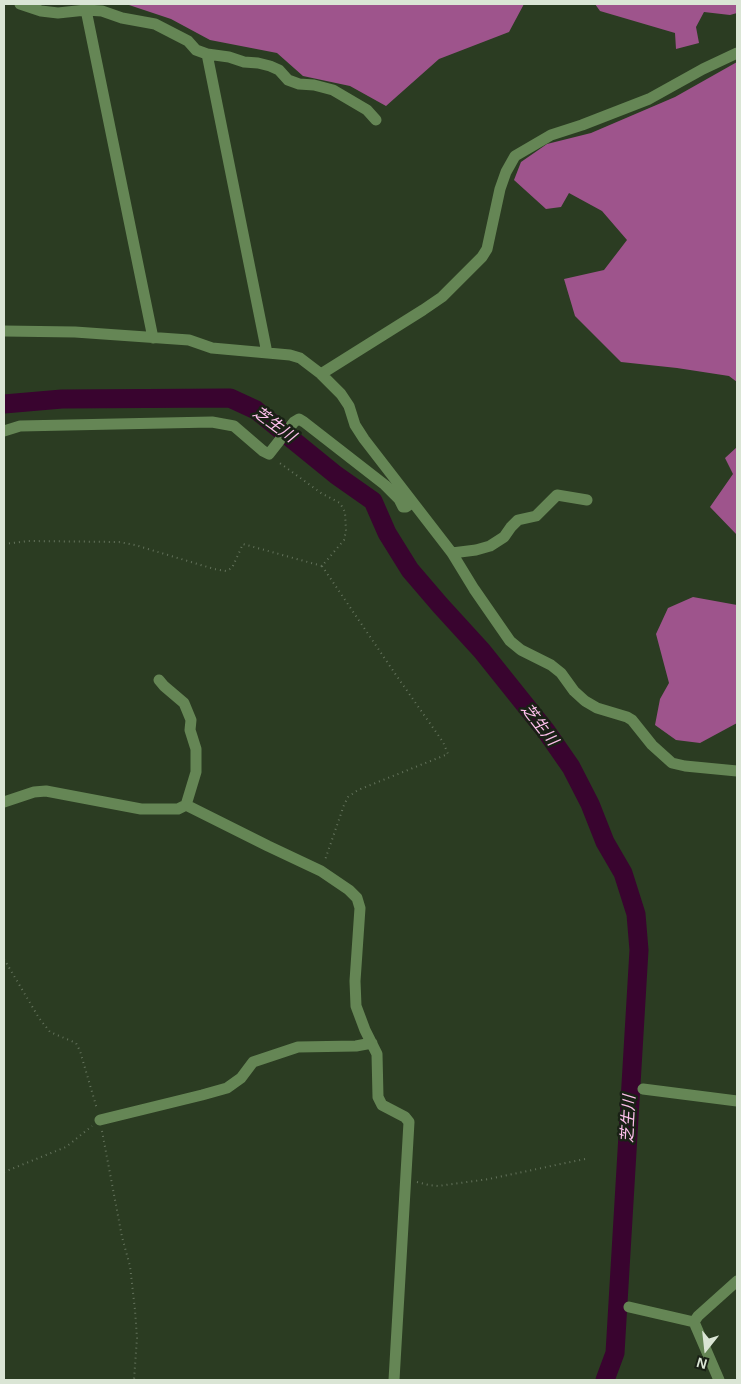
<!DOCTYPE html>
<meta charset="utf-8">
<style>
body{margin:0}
#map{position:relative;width:741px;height:1384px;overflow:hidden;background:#2b3c22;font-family:Arial,sans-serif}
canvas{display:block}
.frame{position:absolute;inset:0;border:5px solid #dae5d5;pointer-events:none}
.north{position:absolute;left:681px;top:1324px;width:50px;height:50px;-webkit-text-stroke:4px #192115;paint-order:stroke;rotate:196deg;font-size:14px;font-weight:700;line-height:20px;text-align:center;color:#dae5d5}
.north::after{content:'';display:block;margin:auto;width:18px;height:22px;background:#dae5d5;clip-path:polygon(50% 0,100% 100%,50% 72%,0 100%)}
</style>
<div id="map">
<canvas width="741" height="1384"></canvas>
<div class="frame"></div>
<div class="north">N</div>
</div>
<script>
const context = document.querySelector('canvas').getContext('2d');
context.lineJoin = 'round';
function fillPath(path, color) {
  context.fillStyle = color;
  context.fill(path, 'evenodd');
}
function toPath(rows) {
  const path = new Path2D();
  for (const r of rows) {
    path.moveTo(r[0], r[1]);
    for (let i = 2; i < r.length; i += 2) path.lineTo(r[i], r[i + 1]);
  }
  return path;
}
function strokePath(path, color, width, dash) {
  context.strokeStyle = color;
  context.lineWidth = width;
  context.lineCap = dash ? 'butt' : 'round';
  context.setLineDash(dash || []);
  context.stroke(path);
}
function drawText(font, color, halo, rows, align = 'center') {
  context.font = font + ' Arial,"Noto Sans JP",sans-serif';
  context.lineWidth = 5;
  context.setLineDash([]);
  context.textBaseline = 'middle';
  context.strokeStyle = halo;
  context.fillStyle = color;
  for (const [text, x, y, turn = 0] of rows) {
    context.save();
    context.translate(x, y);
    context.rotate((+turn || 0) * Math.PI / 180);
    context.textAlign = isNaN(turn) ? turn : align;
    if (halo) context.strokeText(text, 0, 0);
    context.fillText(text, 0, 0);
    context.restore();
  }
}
fillPath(toPath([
 [126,4,524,4,509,32,439,59,386,106,350,86,303,76,277,53,210,40,171,19],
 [595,4,737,4,737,13,730,15,704,12,696,27,699,43,676,49,675,33,600,11],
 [737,62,737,382,729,376,677,368,621,362,575,316,564,279,604,270,627,240,602,211,569,193,561,207,546,209,514,180,521,162,547,144,591,133,675,97],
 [737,447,737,535,710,507,733,474,725,458],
 [693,597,737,605,737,723,700,743,676,740,655,725,660,699,669,683,656,634,668,608]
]), '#9e548c');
strokePath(toPath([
 [4,404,62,399,230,398,256,410,336,475,373,501,387,533,410,570,440,605,482,651,546,731,571,767,590,804,605,842,623,873,636,914,639,950,615,1353,605,1380]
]), '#39042f', 19);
strokePath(toPath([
 [4,544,28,541,119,542,135,545,214,569,226,571,232,568,243,544,322,566,344,540,346,531,345,512,340,503,321,493,277,461],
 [322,566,396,675,443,742,448,754,358,790,348,797,344,805,325,860],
 [4,959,39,1018,50,1032,76,1043,80,1051,97,1109],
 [102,1131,122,1237,130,1266,135,1310,137,1338,134,1380],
 [4,1172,66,1147,92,1126],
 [417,1182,429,1185,438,1186,489,1179,585,1159]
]), '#64735c', 2, [1, 4]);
strokePath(toPath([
 [20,4,41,11,58,13,86,10,102,11,122,18,155,24,188,41,196,50,207,54,229,57,244,62,258,63,270,66,279,70,288,80,299,84,314,85,333,90,367,110,376,120],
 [86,10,153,338],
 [207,54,267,353],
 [4,331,75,332,189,340,212,348,290,355,300,358,321,374,341,394,349,406,355,425,364,439,452,553,474,589,510,641,521,650,551,665,561,673,574,691,585,701,597,708,627,717,632,720,652,745,672,763,685,766,737,771],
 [321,374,423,310,442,297,482,257,487,249,500,189,506,172,515,156,551,135,582,125,649,99,703,69,737,53],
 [4,431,20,426,212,422,234,426,263,451,269,454,294,422,299,419,304,422,385,485,399,499,403,507,406,507,412,503],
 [452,553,476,550,490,546,504,537,511,527,518,520,536,516,557,495,587,500],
 [159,680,164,686,184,703,191,720,190,730,196,749,196,772,186,805],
 [4,802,34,792,46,791,141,809,178,809,186,805,268,846,321,871,349,890,357,898,360,908,355,981,356,1006,365,1030,377,1054,378,1097,382,1105,405,1117,409,1122,394,1380],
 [643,1089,737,1101],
 [100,1120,202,1095,227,1088,241,1078,253,1062,298,1047,356,1046,372,1043],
 [629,1307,694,1322],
 [694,1322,719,1380],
 [694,1322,698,1316,737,1281]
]), '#658655', 11);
drawText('italic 16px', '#fec0ec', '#192115', [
 ["芝生川",274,425,36],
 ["芝生川",539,725,52],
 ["芝生川",629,1119,-87]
]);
</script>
